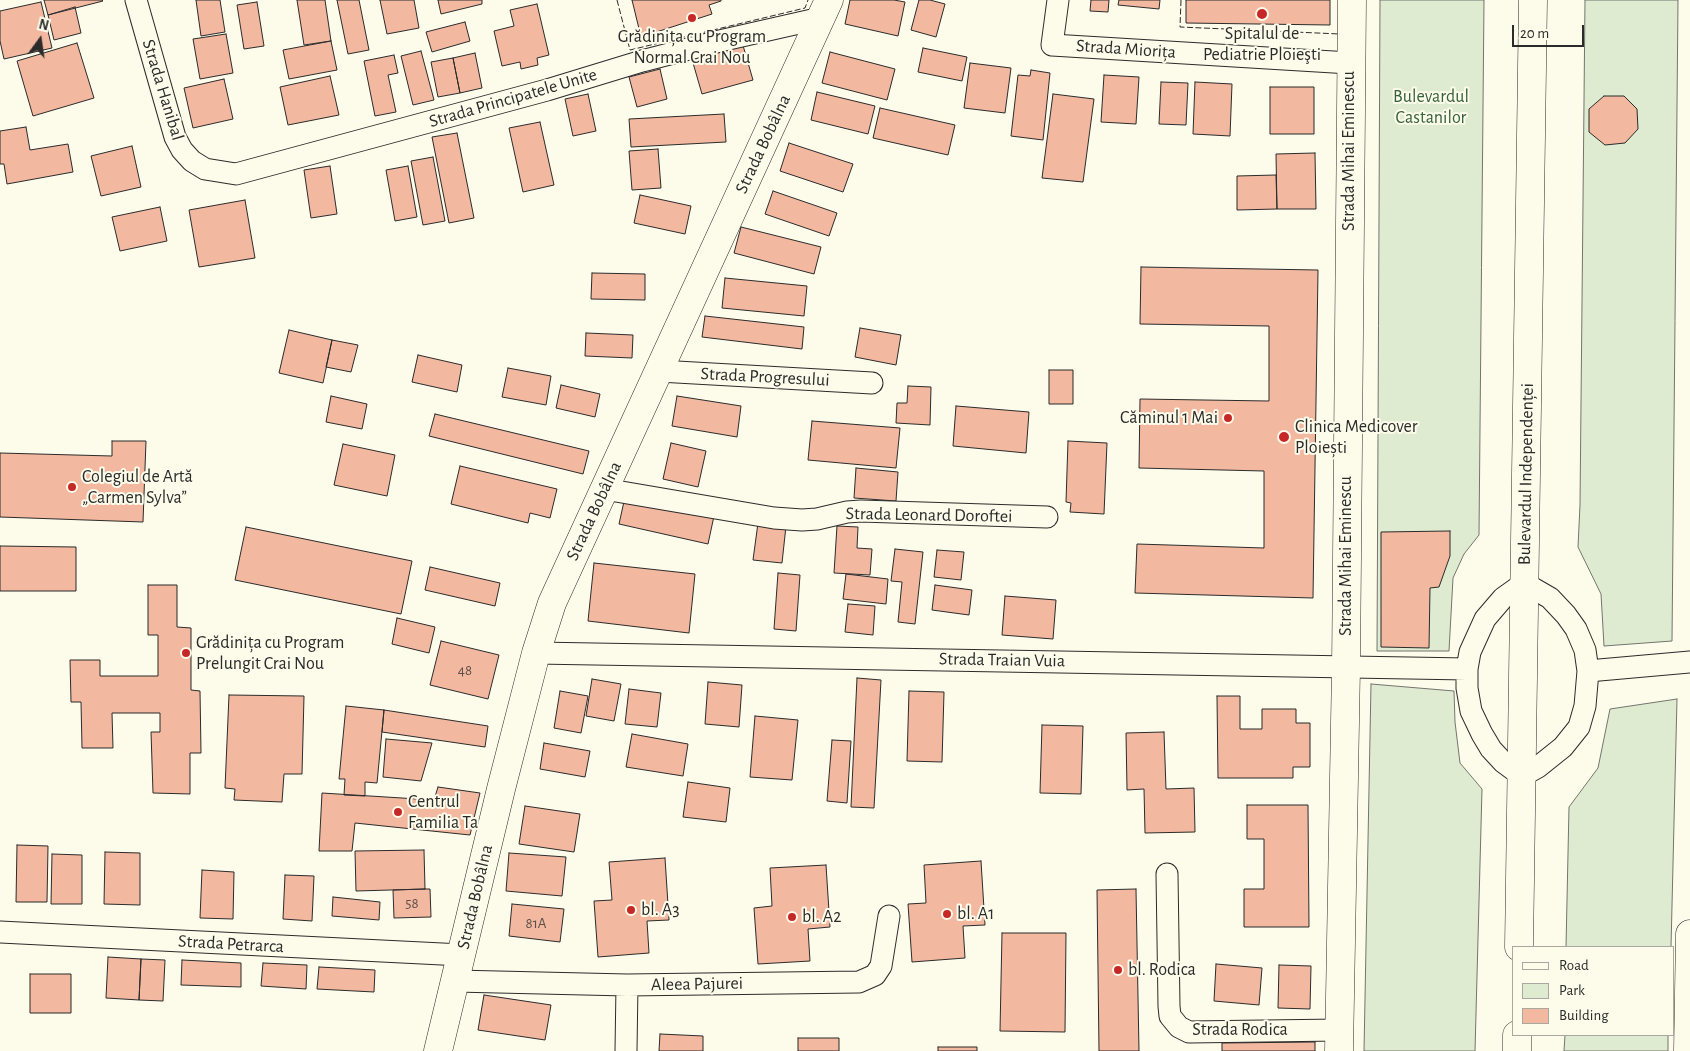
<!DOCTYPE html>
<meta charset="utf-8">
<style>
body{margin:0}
#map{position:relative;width:1690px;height:1051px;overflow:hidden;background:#fdfbea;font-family:"Alegreya Sans",sans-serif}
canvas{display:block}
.legend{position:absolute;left:1512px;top:946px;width:162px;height:90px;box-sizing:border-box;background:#fdfbea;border:1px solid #a9a89e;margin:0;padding:6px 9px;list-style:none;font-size:15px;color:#2b2b2b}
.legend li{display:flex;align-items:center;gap:10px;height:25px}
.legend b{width:25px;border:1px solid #a9a89e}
.north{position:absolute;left:15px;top:15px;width:50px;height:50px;-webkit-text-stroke:4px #fdfbea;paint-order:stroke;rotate:14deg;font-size:14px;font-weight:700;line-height:20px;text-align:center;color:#2b2b2b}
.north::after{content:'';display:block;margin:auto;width:18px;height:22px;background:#2b2b2b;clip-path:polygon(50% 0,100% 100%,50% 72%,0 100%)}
.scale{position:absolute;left:1512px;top:25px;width:72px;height:22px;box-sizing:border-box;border:2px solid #2b2b2b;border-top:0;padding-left:6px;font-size:15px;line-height:18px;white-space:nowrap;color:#2b2b2b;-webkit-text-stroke:4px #fdfbea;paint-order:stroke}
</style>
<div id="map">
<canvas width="1690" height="1051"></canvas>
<ul class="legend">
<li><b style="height:6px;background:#fdfbea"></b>Road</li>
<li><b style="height:14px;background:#deebd1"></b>Park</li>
<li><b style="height:14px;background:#f2b8a0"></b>Building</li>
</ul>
<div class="north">N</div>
<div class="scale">20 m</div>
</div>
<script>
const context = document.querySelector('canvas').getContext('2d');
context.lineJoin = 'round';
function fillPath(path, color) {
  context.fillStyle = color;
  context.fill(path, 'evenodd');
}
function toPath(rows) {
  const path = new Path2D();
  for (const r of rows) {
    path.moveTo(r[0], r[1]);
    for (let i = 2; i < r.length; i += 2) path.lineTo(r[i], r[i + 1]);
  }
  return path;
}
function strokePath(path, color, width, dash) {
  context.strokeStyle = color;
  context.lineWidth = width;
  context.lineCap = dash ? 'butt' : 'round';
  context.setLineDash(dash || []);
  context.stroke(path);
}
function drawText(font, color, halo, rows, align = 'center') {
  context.font = font + ' "Alegreya Sans",sans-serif';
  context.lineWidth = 4;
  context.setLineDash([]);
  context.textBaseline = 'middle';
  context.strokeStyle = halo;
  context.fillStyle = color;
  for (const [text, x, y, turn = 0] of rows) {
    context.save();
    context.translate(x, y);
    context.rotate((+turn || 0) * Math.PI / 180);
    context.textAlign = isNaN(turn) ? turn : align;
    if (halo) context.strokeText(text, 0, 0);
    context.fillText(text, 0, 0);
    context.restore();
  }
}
const green = toPath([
 [1380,0,1484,0,1479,535,1464,554,1453,578,1449,651,1377,651,1380,0],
 [1585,0,1678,0,1672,641,1604,646,1601,594,1578,547,1580,505,1585,0],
 [1371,684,1454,691,1455,722,1460,763,1482,789,1475,1051,1364,1051,1371,684],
 [1677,699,1671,947,1566,947,1569,807,1598,768,1610,709,1677,699],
 [1565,1035,1668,1035,1668,1051,1564,1051,1565,1035]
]);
fillPath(green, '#deebd1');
strokePath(green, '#74746e', 1);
const building = toPath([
 [44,0,102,0,103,1,48,15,44,0],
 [196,0,220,0,225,32,201,36,196,0],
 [297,0,325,0,331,41,304,45,297,0],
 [337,0,359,0,369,50,348,54,337,0],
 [380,0,414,0,419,28,387,34,380,0],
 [438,0,482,0,482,4,441,14,438,0],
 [632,0,721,0,721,1,709,5,712,14,641,37,632,0],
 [850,0,894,0,905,2,898,36,845,24,850,0],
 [919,0,930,0,945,4,936,37,911,30,919,0],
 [1091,0,1109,0,1108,12,1090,11,1091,0],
 [1119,0,1160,0,1159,9,1118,5,1119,0],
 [1186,0,1330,0,1330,25,1186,23,1186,0],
 [41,2,52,48,4,59,0,41,0,11,41,2],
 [257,2,264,46,244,49,237,5,257,2],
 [537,4,549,55,537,58,538,65,521,69,520,62,502,66,494,31,514,26,510,10,537,4],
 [75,7,81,33,54,40,48,15,75,7],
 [465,22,470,41,432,52,426,32,465,22],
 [226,34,233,73,200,79,193,39,226,34],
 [331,41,337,70,289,79,283,50,331,41],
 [742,42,753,80,702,94,691,56,742,42],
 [77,43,94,98,33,116,17,61,77,43],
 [923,48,967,57,962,81,918,72,923,48],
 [421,51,434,100,413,105,401,56,421,51],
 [830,52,895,69,887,100,822,83,830,52],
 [475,53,482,88,460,93,453,58,475,53],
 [394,55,398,73,388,75,396,112,375,116,364,61,394,55],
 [453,58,460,93,438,97,431,62,453,58],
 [970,63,1011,68,1005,113,964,108,970,63],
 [660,69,667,99,637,107,629,77,660,69],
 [1031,70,1050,73,1043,140,1011,136,1018,75,1030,76,1031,70],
 [1104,75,1139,77,1136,124,1101,122,1104,75],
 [330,76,339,115,288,125,280,87,330,76],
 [224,79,233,119,193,128,184,88,224,79],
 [1161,82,1188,83,1186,125,1159,124,1161,82],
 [1195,82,1232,84,1230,136,1193,134,1195,82],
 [1270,87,1314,87,1314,134,1270,134,1270,87],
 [817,92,875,106,868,134,811,120,817,92],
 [588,94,596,131,573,136,565,99,588,94],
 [1053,94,1094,99,1083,182,1042,178,1053,94],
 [1604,96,1624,96,1637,109,1638,129,1625,143,1605,145,1589,132,1589,109,1604,96],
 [880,108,955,125,948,155,873,138,880,108],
 [724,114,726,142,631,147,629,119,724,114],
 [540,122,554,185,523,192,509,128,540,122],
 [26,127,30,150,68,144,73,172,7,184,4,164,0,164,0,131,26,127],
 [457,133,474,218,449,223,432,137,457,133],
 [789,143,853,164,843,192,780,171,789,143],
 [132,146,141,187,101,196,91,156,132,146],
 [658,149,661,188,632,190,629,151,658,149],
 [1315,153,1316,209,1277,209,1276,154,1315,153],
 [433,157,445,221,423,225,411,161,433,157],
 [330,166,337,214,311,218,304,170,330,166],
 [408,166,417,217,395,221,386,170,408,166],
 [1276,175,1277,209,1237,210,1237,176,1276,175],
 [773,191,837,213,829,236,765,214,773,191],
 [640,195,691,206,685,234,634,223,640,195],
 [245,200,255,258,199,267,189,210,245,200],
 [160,207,167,241,120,251,112,217,160,207],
 [741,227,821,247,814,274,734,253,741,227],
 [1141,267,1318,270,1313,598,1135,593,1137,544,1264,548,1264,471,1139,468,1140,399,1269,401,1269,326,1140,324,1141,267],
 [592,273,645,274,645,300,591,299,592,273],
 [725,278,807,286,804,316,722,308,725,278],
 [705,316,804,327,802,349,702,337,705,316],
 [860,328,901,335,896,365,855,357,860,328],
 [289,330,332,340,323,383,279,373,289,330],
 [586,333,633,335,632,358,585,356,586,333],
 [332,340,358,345,351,372,326,367,332,340],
 [418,355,462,365,457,392,412,382,418,355],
 [508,368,551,376,546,405,502,397,508,368],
 [1049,370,1073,370,1073,404,1049,404,1049,370],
 [561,385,600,394,595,417,556,408,561,385],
 [908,386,931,387,930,425,896,423,897,403,907,403,908,386],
 [331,396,367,404,362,429,326,422,331,396],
 [677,396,741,406,737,437,672,426,677,396],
 [956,406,1029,412,1026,453,953,446,956,406],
 [435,414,589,451,583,474,429,436,435,414],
 [812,421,900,428,896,468,808,460,812,421],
 [112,441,146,441,143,522,0,517,0,453,112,456,112,441],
 [1068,441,1107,443,1104,514,1070,512,1071,503,1066,502,1068,441],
 [671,443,706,451,698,487,663,479,671,443],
 [343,444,395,455,387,496,334,485,343,444],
 [460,466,557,489,550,518,530,513,528,523,451,504,460,466],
 [856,468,898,472,896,501,854,498,856,468],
 [625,497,714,516,708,544,619,524,625,497],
 [758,523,786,526,782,563,753,560,758,523],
 [837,526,858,527,857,548,872,549,870,575,834,573,837,526],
 [246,527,412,561,401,614,235,580,246,527],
 [1450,531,1450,556,1439,587,1430,588,1429,648,1381,647,1381,532,1450,531],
 [0,546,76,547,76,591,0,591,0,546],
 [895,549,923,552,915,624,898,622,902,582,891,581,895,549],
 [937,550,964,552,961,580,934,577,937,550],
 [594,563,695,574,689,633,588,621,594,563],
 [430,567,500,583,495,606,425,590,430,567],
 [778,573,800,575,796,631,774,629,778,573],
 [846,574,888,579,886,604,843,599,846,574],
 [148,585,177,585,177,627,191,628,191,690,200,691,201,753,190,753,190,794,153,793,151,732,160,732,160,713,112,713,113,748,82,748,81,702,71,702,70,660,100,660,100,676,158,676,158,635,148,635,148,585],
 [935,585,972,590,969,615,932,610,935,585],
 [1005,596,1056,600,1053,639,1002,635,1005,596],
 [848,604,875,606,873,635,845,632,848,604],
 [397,618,435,627,429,653,392,644,397,618],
 [441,641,499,655,488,699,430,685,441,641],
 [857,678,881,680,874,808,851,807,857,678],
 [592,679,621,684,614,721,586,716,592,679],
 [708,682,742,685,739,727,705,724,708,682],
 [629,689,661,693,657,727,625,724,629,689],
 [560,691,588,696,581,733,554,728,560,691],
 [909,691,944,692,942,762,907,761,909,691],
 [229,695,304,696,302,774,284,774,282,802,234,800,235,789,225,788,229,695],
 [1217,696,1240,696,1240,729,1262,729,1262,709,1296,709,1296,723,1310,723,1310,767,1293,767,1293,778,1218,778,1217,696],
 [346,706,384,710,377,783,365,782,365,796,344,795,345,779,339,779,346,706],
 [384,710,488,726,485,747,382,732,384,710],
 [755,716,798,720,792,780,750,777,755,716],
 [1042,725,1083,726,1081,794,1040,793,1042,725],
 [1164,732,1166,789,1194,788,1195,832,1145,833,1144,789,1127,790,1126,733,1164,732],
 [632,734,688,744,683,776,626,767,632,734],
 [386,739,432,743,421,781,383,777,386,739],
 [832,740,851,741,847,803,827,801,832,740],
 [544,743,590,751,585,777,540,769,544,743],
 [688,782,730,788,726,822,683,817,688,782],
 [438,787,480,793,470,835,355,823,352,851,319,851,322,793,434,800,438,787],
 [1247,805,1308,805,1309,927,1244,927,1244,889,1264,889,1264,839,1247,839,1247,805],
 [525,806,580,814,574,852,519,844,525,806],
 [17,845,48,846,47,902,16,902,17,845],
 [424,850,425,889,356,891,355,851,424,850],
 [105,852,140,853,140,905,104,904,105,852],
 [509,853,566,857,562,896,506,891,509,853],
 [52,854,82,855,82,904,51,904,52,854],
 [665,858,669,920,647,921,649,953,598,957,594,901,612,900,609,862,665,858],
 [981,861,985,925,963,926,965,958,912,962,908,904,926,903,924,865,981,861],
 [826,865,830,927,808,929,810,961,758,964,754,908,772,906,770,868,826,865],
 [202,870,234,872,233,919,200,918,202,870],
 [285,875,314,876,312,921,283,919,285,875],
 [425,889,430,889,431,917,394,918,393,890,425,889],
 [1136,889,1139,1051,1099,1051,1097,890,1136,889],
 [333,897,380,902,379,920,332,916,333,897],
 [512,904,564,909,560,942,509,936,512,904],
 [1002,933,1066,933,1065,1032,1000,1031,1002,933],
 [108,957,141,959,139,1000,106,998,108,957],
 [141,959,165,960,163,1001,139,1000,141,959],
 [182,960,241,963,241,987,181,985,182,960],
 [263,963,307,965,306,989,261,986,263,963],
 [1216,964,1262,968,1259,1005,1214,1001,1216,964],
 [1279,965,1311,966,1310,1009,1278,1008,1279,965],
 [319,967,375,970,374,992,317,989,319,967],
 [30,974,71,974,71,1013,30,1013,30,974],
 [484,995,551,1005,545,1040,478,1030,484,995],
 [660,1034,703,1036,703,1051,659,1051,660,1034],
 [798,1038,839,1038,839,1051,798,1051,798,1038],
 [1315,1042,1315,1051,1222,1051,1222,1043,1315,1042],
 [938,1047,977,1047,977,1051,938,1051,938,1047]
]);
fillPath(building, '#f2b8a0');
strokePath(building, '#2b2b2b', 1);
const street = toPath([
 [136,0,175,137,182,150,192,161,205,169,236,174,547,90,642,61,724,40,821,18],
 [1058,0,1052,45,1350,63],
 [659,371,872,383],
 [604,489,774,518,802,520,817,519,847,512,861,511,1047,517],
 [1524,583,1550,598,1566,615,1576,629,1585,650,1588,671,1585,706,1579,727,1563,747,1538,767,1522,776,1503,762,1491,749,1482,734,1471,711,1467,688,1467,669,1470,652,1485,619,1503,598,1524,583],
 [536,653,1467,669],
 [1588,671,1690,662],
 [1167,874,1169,1006,1170,1016,1179,1027,1189,1032,1339,1030],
 [0,932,462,955],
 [455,981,627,985,859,982,875,975,881,966,889,916],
 [626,1051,627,985]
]);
const secondary = toPath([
 [438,1051,501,789,536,653,552,603,829,0],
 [1339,1051,1346,668,1352,0],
 [1688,1051,1690,934]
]);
const primary = toPath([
 [1519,947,1533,0],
 [1517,1051,1517,1035]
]);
strokePath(street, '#2b2b2b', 23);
strokePath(secondary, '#2b2b2b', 29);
strokePath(primary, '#2b2b2b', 29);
strokePath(street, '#fdfbea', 21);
strokePath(secondary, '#fdfbea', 28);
strokePath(primary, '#fdfbea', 28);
strokePath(toPath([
 [617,0,630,50,805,8,808,0],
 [1181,0,1180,27,1340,34]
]), '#2b2b2b', 1, [6, 2.5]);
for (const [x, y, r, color] of [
 [1262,14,6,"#c62828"],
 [692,18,5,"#c62828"],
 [1228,418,5,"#c62828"],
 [1284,437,6,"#c62828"],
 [72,487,5,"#c62828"],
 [186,653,5,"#c62828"],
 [398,812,5,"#c62828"],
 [631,910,5,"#c62828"],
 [947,914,5,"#c62828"],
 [792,917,5,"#c62828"],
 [1118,970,5,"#c62828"]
]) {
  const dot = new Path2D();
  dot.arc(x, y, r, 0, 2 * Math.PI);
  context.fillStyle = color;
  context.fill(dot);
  strokePath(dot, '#fdfbea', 2);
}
drawText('15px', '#5d4e48', null, [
 ["48",465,670],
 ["58",412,903],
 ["81A",536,923]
]);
drawText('18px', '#2b2b2b', '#fdfbea', [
 ["Spitalul de",1262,34,"center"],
 ["Pediatrie Ploieşti",1262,55,"center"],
 ["Grădinița cu Program",692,37,"center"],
 ["Normal Crai Nou",692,58,"center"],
 ["Căminul 1 Mai",1218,418,"right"],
 ["Clinica Medicover",1295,427],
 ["Ploiești",1295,448],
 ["Colegiul de Artă",82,477],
 ["„Carmen Sylva”",82,498],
 ["Grădinița cu Program",196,643],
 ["Prelungit Crai Nou",196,664],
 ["Centrul",408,802],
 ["Familia Ta",408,823],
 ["bl. A3",641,910],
 ["bl. A1",957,914],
 ["bl. A2",802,917],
 ["bl. Rodica",1128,970]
], 'left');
drawText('18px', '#2b2b2b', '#fdfbea', [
 ["Strada Miorița",1126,49,4],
 ["Strada Hanibal",163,90,73],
 ["Strada Principatele Unite",513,98,-16],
 ["Strada Bobâlna",763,144,-65],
 ["Strada Mihai Eminescu",1349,151,-90],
 ["Strada Progresului",765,377,3],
 ["Bulevardul Independenței",1526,474,-89],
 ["Strada Bobâlna",594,511,-65],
 ["Strada Leonard Doroftei",929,515,1],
 ["Strada Mihai Eminescu",1346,556,-90],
 ["Strada Traian Vuia",1002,660,1],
 ["Strada Bobâlna",475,897,-77],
 ["Strada Petrarca",231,944,3],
 ["Aleea Pajurei",697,984,-1],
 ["Strada Rodica",1240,1030]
]);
drawText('18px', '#34623c', '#fdfbea', [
 ["Bulevardul",1431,97],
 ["Castanilor",1431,118]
]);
</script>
